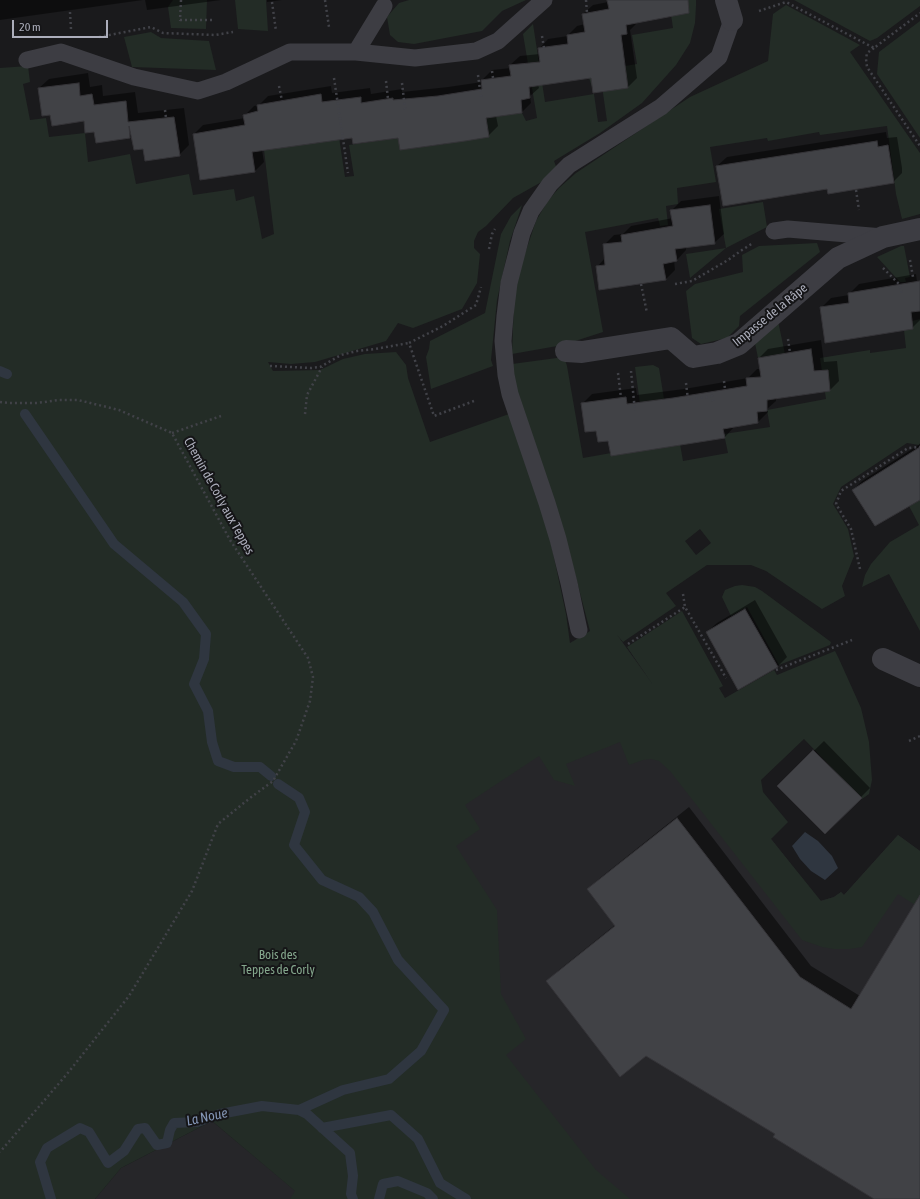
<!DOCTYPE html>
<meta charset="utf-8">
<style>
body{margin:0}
#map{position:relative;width:920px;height:1199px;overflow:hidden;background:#1a1a1c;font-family:"Asap Condensed",sans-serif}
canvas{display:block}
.scale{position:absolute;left:12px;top:20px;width:96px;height:18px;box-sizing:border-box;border:2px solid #acaebb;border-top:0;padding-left:5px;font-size:12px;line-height:14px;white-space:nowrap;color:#acaebb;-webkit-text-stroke:3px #151517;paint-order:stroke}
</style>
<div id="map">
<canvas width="920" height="1199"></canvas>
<div class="scale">20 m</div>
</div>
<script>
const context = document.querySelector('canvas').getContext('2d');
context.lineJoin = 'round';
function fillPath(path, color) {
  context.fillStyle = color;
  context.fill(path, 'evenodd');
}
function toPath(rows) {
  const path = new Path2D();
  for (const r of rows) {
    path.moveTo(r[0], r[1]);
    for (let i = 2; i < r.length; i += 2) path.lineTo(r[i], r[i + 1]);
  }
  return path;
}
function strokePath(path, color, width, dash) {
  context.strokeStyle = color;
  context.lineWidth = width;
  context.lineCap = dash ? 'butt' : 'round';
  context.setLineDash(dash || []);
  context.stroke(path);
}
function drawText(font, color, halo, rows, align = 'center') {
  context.font = font + ' "Asap Condensed",sans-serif';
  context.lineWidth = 4;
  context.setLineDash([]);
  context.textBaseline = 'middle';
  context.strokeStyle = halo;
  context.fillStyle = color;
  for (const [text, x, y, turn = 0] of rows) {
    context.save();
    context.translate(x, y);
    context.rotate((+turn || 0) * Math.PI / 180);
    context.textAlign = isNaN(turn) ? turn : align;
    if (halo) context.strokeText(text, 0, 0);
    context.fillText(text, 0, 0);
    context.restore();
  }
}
fillPath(toPath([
 [607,621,694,741,820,901,834,897,841,892,844,895,898,835,920,851,920,1199,545,1199,421,778],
 [212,1121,305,1199,95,1199,121,1168]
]), '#262629');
fillPath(toPath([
 [173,0,207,0,206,29,171,28,168,7],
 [235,0,266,0,268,31,238,29],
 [409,0,526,0,502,11,482,31,414,44,398,42,390,35,387,17,399,3],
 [679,0,696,0,696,6,695,23,690,43,676,65,642,103,600,133,554,161,557,169,545,180,513,198,486,226,478,232,474,241,474,248,480,254,477,283,462,309,413,328,398,323,386,341,315,362,291,364,268,362,273,371,320,370,343,359,365,354,396,352,406,365,408,378,430,442,509,414,546,520,566,614,570,643,590,631,568,547,516,388,512,364,564,357,567,366,583,458,634,449,680,444,683,461,728,453,724,434,770,427,767,410,826,399,820,358,870,350,870,353,906,348,904,330,913,329,912,321,920,319,920,443,919,445,907,443,841,487,833,504,848,529,854,556,842,586,845,596,822,609,766,571,751,565,707,565,666,593,676,606,623,642,617,635,653,685,627,647,682,611,723,686,719,688,725,698,774,670,777,675,835,651,839,659,861,708,869,742,872,780,869,794,862,799,804,739,761,780,763,792,788,822,771,839,821,901,834,897,841,892,844,895,898,835,920,851,920,908,898,894,862,947,850,949,834,949,822,947,802,940,670,771,659,761,651,759,643,760,629,765,620,742,566,764,575,786,554,780,539,756,465,805,480,829,456,846,497,910,501,994,526,1039,506,1055,596,1170,630,1199,290,1199,295,1191,212,1121,121,1168,95,1199,0,1199,0,68,28,66,30,82,23,84,30,120,46,118,49,137,85,133,88,162,130,154,136,184,189,174,193,195,234,189,236,201,254,196,262,239,274,234,264,150,320,142,336,117,345,177,354,176,349,145,398,138,400,150,445,144,486,118,522,113,526,121,537,118,523,34,533,24,545,102,594,94,598,122,607,121,602,86,592,87,587,72,610,68,614,90,628,88,625,66,637,64,632,35,673,28,670,8],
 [700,529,711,543,696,555,685,541],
 [794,0,920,0,920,6,877,38,870,41],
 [786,5,860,45,850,52,920,153,920,214,902,219,896,194,887,126,820,135,819,132,768,141,767,138,710,147,716,182,677,188,678,204,666,206,668,225,660,226,658,218,585,232,603,332,563,345,512,354,514,301,517,277,536,221,547,202,559,188,576,173,690,97,768,61,773,14],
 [920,21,920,138,877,74,879,52],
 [151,32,161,38,209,41,216,70,132,67,124,37],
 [763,202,767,227,726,248,690,278,686,254,726,248,719,209],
 [522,205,510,241,497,300,491,360,493,366,431,389,426,357,429,349,430,341,485,313,501,234,511,216],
 [817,243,820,252,740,316,739,326,727,338,701,344,692,338,686,291,695,284,743,272,742,255,759,246],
 [901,246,904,246,910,277,905,278,906,282,900,282,877,257],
 [778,321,785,354,758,358,754,338],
 [653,365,659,368,664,399,658,400,641,411,635,367],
 [920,500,920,631,889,574,862,587,865,575,871,564,890,542,919,525,909,506],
 [742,585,755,587,762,591,831,642,830,645,779,665,747,607,731,616,722,597,725,590,735,586]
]), '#232c26');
fillPath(toPath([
 [805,832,818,841,832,856,838,868,825,880,811,871,800,859,792,846]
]), '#2f3640');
fillPath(toPath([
 [0,0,143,0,0,20],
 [145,0,221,0,147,10],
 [267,0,282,0,267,2],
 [608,0,685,0,636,22,636,24,630,30,637,78,628,87,592,77,538,85,539,88,530,96,531,103,522,112,496,116,498,126,488,136,353,137,262,150,264,162,255,171,201,179,194,134,203,125,245,118,244,116,254,106,259,105,268,96,331,86,332,93,370,88,371,94,402,89,402,92,448,87,482,82,482,80,492,70,511,68,510,65,520,56,540,54,539,49,548,39,568,36,568,35,577,26,585,24,583,14,593,5,608,2],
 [88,73,90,87,102,85,103,96,135,92,138,113,184,108,189,145,179,155,144,147,132,135,130,137,95,131,85,120,51,114,39,88,49,79],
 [886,132,887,138,897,137,902,168,902,173,893,182,828,187,717,166,727,157],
 [719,196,724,234,714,243,686,247,686,250,677,260,674,260,675,270,666,279,597,267,605,258,604,245,614,235,623,234,631,226,673,218,671,211,681,201],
 [916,274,920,304,920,320,912,328,821,308,831,298,849,295,849,294,859,284],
 [821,340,824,362,837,361,839,381,830,390,776,398,776,401,767,409,768,412,758,422,734,426,734,427,725,437,609,440,597,430,582,404,592,394,636,388,637,395,684,389,748,378,757,369,760,369,759,358,768,349],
 [920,444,920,498,853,490,862,481],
 [755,600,787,657,778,666,739,689,707,632,717,623],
 [824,741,870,788,825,833,778,786],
 [689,807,811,966,860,996,920,905,920,1199,876,1199,547,982,559,970,615,925,588,889,600,878]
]), '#0007');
strokePath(toPath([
 [0,371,7,374],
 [25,414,114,544,183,602,206,634,204,659,194,684,208,711,212,742,218,761,234,767,260,767,271,776],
 [278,784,299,798,305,812,294,845,322,880,359,897,373,912,398,960,444,1010,421,1051,389,1079,343,1090,299,1110],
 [322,1128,391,1115,418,1139,440,1183,466,1199],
 [51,1199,40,1162,47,1148,80,1128,89,1132,108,1163,124,1151,138,1129,145,1128,157,1145,167,1143,170,1130,174,1123,197,1122,220,1114,262,1106,299,1110,307,1114,350,1153,353,1176,351,1194,353,1199],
 [379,1199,383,1184,398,1181,427,1193,433,1199]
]), '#2f3640', 10);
const building = toPath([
 [607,0,688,0,689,13,626,25,627,34,621,35,628,88,593,93,591,78,529,87,530,98,521,100,522,113,486,118,489,137,465,141,400,150,398,138,353,144,352,138,252,152,255,172,200,180,193,134,245,125,243,115,258,111,257,105,321,94,322,102,361,97,361,103,393,98,393,100,438,96,482,89,481,80,511,76,509,65,540,62,538,48,568,44,567,35,585,32,582,14,609,9,607,0],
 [79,83,80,96,92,94,94,105,126,101,128,122,174,117,180,156,145,161,143,149,134,150,129,126,130,138,96,143,94,132,85,133,84,121,52,126,50,115,42,116,38,88,79,83],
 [877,141,878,147,888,145,894,183,828,194,827,189,723,206,716,166,877,141],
 [710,205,715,244,675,249,677,261,663,264,666,280,599,290,596,266,605,265,603,244,622,242,621,235,673,226,670,210,710,205],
 [920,281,920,311,911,312,913,329,825,343,820,307,849,303,848,293,920,281],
 [811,349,814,371,828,370,830,391,767,400,767,411,757,412,758,423,723,429,725,438,611,456,608,441,598,442,596,431,585,432,581,403,626,397,627,404,673,398,747,386,746,378,761,377,758,358,811,349],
 [920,447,920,500,875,526,852,490,920,447],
 [745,609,778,667,738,690,706,632,745,609],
 [813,750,862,798,825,834,777,786,813,750],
 [677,818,800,977,851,1009,920,895,920,1199,874,1199,773,1137,775,1134,646,1056,620,1077,546,981,615,926,587,889,677,818]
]);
fillPath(building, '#414246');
strokePath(building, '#353438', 1);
strokePath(toPath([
 [181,0,180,20,213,20],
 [325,0,329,27],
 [586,0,587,13],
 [272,2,276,31],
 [759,11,786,2,874,48,920,13],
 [70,12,71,29],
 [542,36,544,48],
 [99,37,151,27,163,33,215,35,233,32],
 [874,48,867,53,866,59,867,67,920,146],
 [492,71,493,78],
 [478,75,481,97],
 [334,78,348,173],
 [386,81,388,99],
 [402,83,405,109],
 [279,86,282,101],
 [165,110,166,118],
 [856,190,859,210],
 [489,249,492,234,495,229],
 [910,260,913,277],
 [883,268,899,284,902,294],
 [641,284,647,313],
 [675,284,692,281,728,260,742,250,753,243],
 [788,339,790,353],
 [270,366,311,368,320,367,341,355,357,351,375,349,409,343],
 [631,371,635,411],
 [618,373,621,398],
 [724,381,725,389],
 [686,383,688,400,712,396,713,401],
 [474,401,434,416,409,343,443,326,476,305,481,287],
 [0,402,9,403,37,403,59,400,78,400,119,410,172,433,230,540,308,658,313,677,310,701,296,741,273,781,250,798,218,824,192,891,129,996,67,1074,0,1152],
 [305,414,307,395,322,367],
 [172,433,221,416],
 [860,569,851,529,836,504,841,491,908,448,920,447],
 [683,594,685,607,726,678],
 [628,644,685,607],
 [776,670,852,640],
 [909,741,920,736]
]), '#414248', 2.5, [2, 3]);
strokePath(toPath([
 [356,52,384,6],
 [27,60,61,52,134,77,198,91,226,82,290,52,356,52,415,58,476,51,498,41,544,0],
 [774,231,788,229,883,237],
 [579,630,569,583,558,539,547,503,510,394,506,375,503,341,505,316,509,283,516,256,522,233,531,211,550,184,569,165,661,107,719,57,732,20]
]), '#3d3d43', 17);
strokePath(toPath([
 [726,0,732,20],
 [566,351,582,352,671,338,693,357,717,353,739,344,838,258,883,237,920,229],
 [883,659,920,676]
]), '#3d3d43', 22);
drawText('13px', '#acaebb', '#151517', [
 ["Impasse de la Râpe",770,315,-39],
 ["Chemin de Corly aux Teppes",219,496,61]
]);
drawText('13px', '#84a68c', '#151517', [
 ["Bois des",278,955],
 ["Teppes de Corly",278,970]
]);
drawText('italic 14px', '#8496b6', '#151517', [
 ["La Noue",207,1117,-12]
]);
</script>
